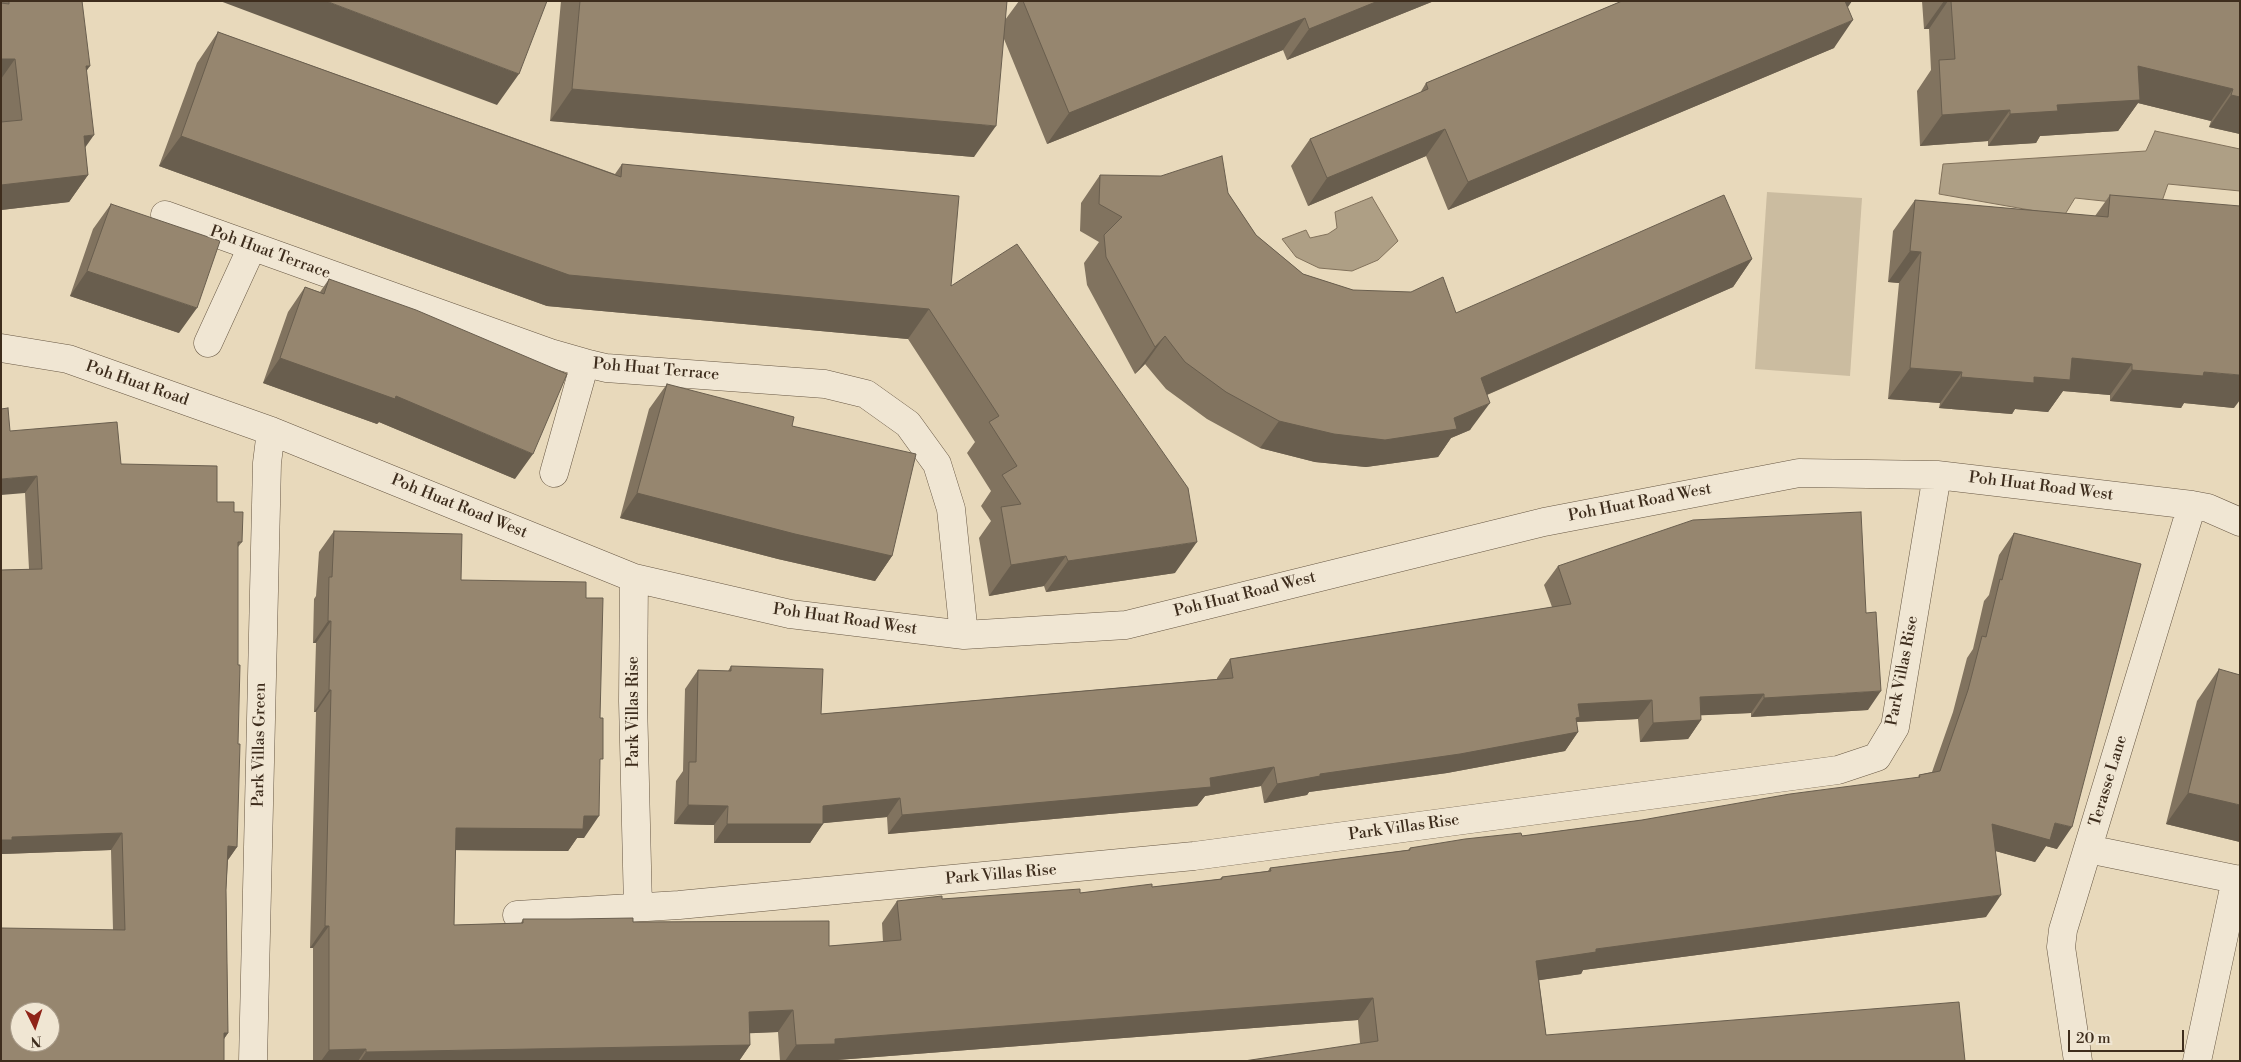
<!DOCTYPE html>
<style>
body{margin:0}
#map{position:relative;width:2241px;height:1062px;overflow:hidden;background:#e8d9bb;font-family:"Libre Bodoni",serif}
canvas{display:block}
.frame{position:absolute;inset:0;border:2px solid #3e2d1d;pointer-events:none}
.north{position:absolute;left:10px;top:1002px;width:50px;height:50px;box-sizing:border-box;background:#f0e6d3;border:1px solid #a99c8a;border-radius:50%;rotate:176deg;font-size:14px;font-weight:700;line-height:20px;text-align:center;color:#3e2d1d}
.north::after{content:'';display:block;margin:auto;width:18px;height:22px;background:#8f2418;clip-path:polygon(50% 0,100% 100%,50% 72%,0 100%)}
.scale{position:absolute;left:2068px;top:1030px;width:116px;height:22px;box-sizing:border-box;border:2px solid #3e2d1d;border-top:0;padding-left:6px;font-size:15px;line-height:18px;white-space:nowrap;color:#3e2d1d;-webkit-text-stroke:4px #f0e6d3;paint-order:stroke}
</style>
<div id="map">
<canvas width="2241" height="1062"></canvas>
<div class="frame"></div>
<div class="north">N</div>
<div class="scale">20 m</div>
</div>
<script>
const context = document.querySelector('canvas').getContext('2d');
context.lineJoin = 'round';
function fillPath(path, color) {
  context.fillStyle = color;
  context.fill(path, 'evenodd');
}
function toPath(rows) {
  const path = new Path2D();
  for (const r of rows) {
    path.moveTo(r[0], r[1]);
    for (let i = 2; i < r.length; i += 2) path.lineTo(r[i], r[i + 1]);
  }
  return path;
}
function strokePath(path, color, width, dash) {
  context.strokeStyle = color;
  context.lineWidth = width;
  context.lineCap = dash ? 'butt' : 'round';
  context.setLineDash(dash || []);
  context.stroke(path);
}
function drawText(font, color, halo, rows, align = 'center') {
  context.font = font + ' "Libre Bodoni",serif';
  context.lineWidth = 4;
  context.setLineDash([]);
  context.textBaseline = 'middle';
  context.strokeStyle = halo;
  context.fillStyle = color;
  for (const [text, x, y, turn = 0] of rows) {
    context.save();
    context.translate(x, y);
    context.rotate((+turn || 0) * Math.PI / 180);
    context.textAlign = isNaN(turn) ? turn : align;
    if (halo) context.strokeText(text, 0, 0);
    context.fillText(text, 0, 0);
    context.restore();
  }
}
fillPath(toPath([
 [1767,192,1862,198,1850,376,1755,369]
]), '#cbbca0');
const water = toPath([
 [2155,131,2240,149,2240,191,2168,184,2160,207,2075,198,2064,216,1939,194,1943,164,2146,151,2155,131],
 [1372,197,1398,241,1378,260,1352,271,1319,268,1296,257,1282,239,1306,230,1310,238,1328,234,1337,228,1335,212,1372,197]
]);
fillPath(water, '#ae9f85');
strokePath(water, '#81715b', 1);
const minor = toPath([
 [165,215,550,353,585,363,606,368,825,384,866,394,908,424,937,464,951,509,964,635],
 [208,343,252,247],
 [1,348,68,359,271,431,634,578,790,614,964,635,1126,625,1544,522,1799,473,1937,475,2192,505,2208,508,2240,522],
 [554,473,585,363],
 [634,578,633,701,638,907],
 [2088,849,2240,880],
 [517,915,679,905,1194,856,1838,770,1877,757,1895,727,1937,475],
 [253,1061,267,463,271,431],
 [2078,1061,2061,947,2063,930,2192,505],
 [2197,1061,2236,879]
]);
strokePath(minor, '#685844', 29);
strokePath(minor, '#f0e6d3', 28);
fillPath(toPath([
 [1,1,82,1,86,71,85,148,88,175,69,202,1,210],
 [561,1,1007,1,1005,20,1019,1,1434,1,1287,60,1283,50,1047,144,1004,39,974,157,550,121],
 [1622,1,1852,1,1847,7,1834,48,1448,210,1426,156,1308,206,1291,166,1310,139,1420,93,1426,83],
 [1922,1,2240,1,2240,134,2209,127,2211,121,2138,103,2118,131,2040,136,2036,143,1988,146,1988,141,1920,146,1917,91,1931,70,1929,29,1924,29],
 [218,32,615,174,622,164,951,286,1175,573,1046,592,1044,586,989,596,979,538,991,521,981,506,991,491,967,453,975,442,908,339,547,306,159,166,197,63],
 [1100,175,1228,193,1256,235,1303,274,1353,290,1456,313,1752,259,1733,287,1487,395,1470,430,1451,438,1438,457,1366,467,1315,462,1260,448,1207,419,1166,389,1145,364,1135,374,1087,285,1084,263,1099,242,1080,231,1081,203],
 [2110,195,2234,408,2184,403,2181,408,2110,401,2110,395,2063,391,2048,412,2015,409,2012,414,1939,408,1940,403,1888,399,1899,283,1888,282,1893,231,1915,200,2095,216],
 [111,204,179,333,70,296,93,229],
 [329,279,515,479,379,422,377,424,263,383,288,312,305,287,320,292],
 [667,384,792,426,892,556,875,581,778,559,620,518,649,409],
 [10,431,121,464,217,502,234,512,242,542,238,547,237,847,228,860,226,890,228,1033,224,1039,113,930,111,850,2,854,1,855,1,570,29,569,25,493],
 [334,531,461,580,586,598,600,718,600,762,584,838,577,838,568,851,455,850,454,925,521,923,523,919,633,922,829,946,883,942,882,923,897,901,1080,893,1152,887,1220,879,1222,877,1268,871,1270,868,1408,850,1410,848,1522,836,1642,820,1918,778,1919,775,1932,772,1953,712,1967,658,1973,649,1984,601,1989,595,1999,555,2014,533,2057,849,2046,846,2035,862,1996,851,1986,917,1583,970,1581,974,1539,980,1546,1035,1965,1061,1360,1043,1358,1020,824,1061,780,1061,778,1032,749,1033,750,1045,739,1061,313,1061,313,948,310,948,316,712,314,712,316,643,313,643,314,599,316,596,319,552],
 [1558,566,1868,710,1751,717,1751,713,1701,715,1701,720,1688,739,1640,742,1638,719,1576,722,1578,732,1565,751,1447,773,1309,792,1307,795,1264,803,1261,786,1205,796,1197,806,888,834,887,817,823,823,810,843,714,843,714,825,674,824,676,781,683,771,685,689,698,670,728,671,731,666,821,714,1217,679,1217,678,1230,659,1552,607,1544,585],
 [2219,669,2240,842,2166,824,2197,701]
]), '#81735f');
fillPath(toPath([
 [220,1,326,1,519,74,497,105],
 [1378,1,1434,1,1287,60,1309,29],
 [1833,1,1852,1,1848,7],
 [1944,1,1948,1,1929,29,1924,29],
 [1305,18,1283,50,1047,144,1069,113],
 [1853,20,1834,48,1448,210,1468,182],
 [1,59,15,59,1,79],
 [86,66,90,66,71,93],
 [2138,66,2233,89,2211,121,2138,103,2118,131,2040,136,2036,143,1988,146,2010,114,2057,105],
 [572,89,996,126,974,157,550,121],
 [2231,95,2240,97,2240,134,2209,127],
 [2010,110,1988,141,1920,146,1942,115],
 [1445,129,1426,156,1308,206,1327,178],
 [94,135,75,162,84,136],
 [181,136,929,309,908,339,547,306,159,166],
 [88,175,69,202,1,210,1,185],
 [1910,251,1921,252,1899,283,1888,282],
 [1752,259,1733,287,1461,406,1481,378],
 [87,271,197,308,179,333,70,296],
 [1165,336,1145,364,1135,374,1155,347],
 [280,358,396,396,533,454,515,479,379,422,377,424,263,383],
 [2072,358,2132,364,2110,395,2063,391,2048,412,2015,409,2012,414,1939,408,1961,377],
 [1910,368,1962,372,1940,403,1888,399],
 [2132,370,2204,372,2240,375,2240,400,2234,408,2184,403,2181,408,2110,401],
 [1490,403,1470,430,1451,438,1438,457,1366,467,1315,462,1260,448,1279,421,1454,418],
 [37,476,25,493,1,495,1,479],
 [637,493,892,556,875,581,778,559,620,518],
 [1197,542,1175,573,1046,592,1068,561],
 [1066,556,1044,586,989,596,1011,565],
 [328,621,331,621,316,643,313,643],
 [329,690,331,690,316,712,314,712],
 [1881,691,1868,710,1751,717,1764,698],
 [1764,694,1751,713,1687,716,1700,697],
 [1652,700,1638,719,1576,722,1578,732,1565,751,1447,773,1309,792,1307,795,1264,803,1277,784,1320,774,1578,704],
 [1701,720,1688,739,1640,742,1653,723],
 [1274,767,1261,786,1205,796,1197,806,888,834,902,815,1210,778],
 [2188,793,2240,805,2240,842,2166,824],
 [900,798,887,817,815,824,823,824,810,843,714,843,727,824,823,806],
 [688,805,728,806,714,825,674,824],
 [584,816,599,816,584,838,577,838,568,851,440,850,456,828],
 [2055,823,2072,827,2057,849,2046,846,2035,862,1977,846,1992,824],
 [122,833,111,850,2,854,1,855,1,840,12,837],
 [228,846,237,847,225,864],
 [2001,895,1986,917,1583,970,1581,974,1521,983,1536,961,1596,949],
 [325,926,329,926,313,948,310,948],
 [1373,998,1358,1020,824,1061,785,1061,796,1045,835,1039],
 [793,1010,778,1032,734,1034,749,1012],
 [224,1033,228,1033,216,1050],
 [750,1045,739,1061,360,1061,366,1052],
 [366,1049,358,1061,321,1061,329,1050]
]), '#695e4e');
const building = toPath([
 [9,1,82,1,90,66,86,66,94,135,84,136,88,175,1,185,1,122,22,120,15,59,1,59,1,3,9,4,9,1],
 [326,1,547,1,519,74,326,1],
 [580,1,1007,1,996,126,572,89,580,1],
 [1023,1,1378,1,1309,29,1305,18,1069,113,1023,1],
 [1622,1,1845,1,1853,20,1468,182,1445,129,1327,178,1310,139,1428,89,1426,83,1622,1],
 [1951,1,2240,1,2240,97,2231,95,2233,89,2138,66,2140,100,2057,105,2058,111,2010,114,2010,110,1942,115,1939,60,1955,59,1951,1],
 [218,32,621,177,622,164,959,196,951,286,1017,244,1188,488,1197,542,1068,561,1066,556,1011,565,1001,507,1021,504,1002,475,1017,466,989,422,999,416,929,309,569,275,181,136,218,32],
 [1222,156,1228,193,1256,235,1303,274,1353,290,1411,292,1443,277,1456,313,1724,195,1752,259,1481,378,1490,403,1454,418,1457,429,1385,440,1334,434,1279,421,1226,392,1185,362,1165,336,1155,347,1106,257,1104,235,1122,217,1099,204,1100,175,1161,176,1222,156],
 [2110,195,2240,206,2240,375,2204,372,2203,376,2132,370,2132,364,2072,358,2070,380,2034,377,2034,383,1961,377,1962,372,1910,368,1921,252,1910,251,1915,200,2108,217,2110,195],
 [111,204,220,241,197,308,87,271,111,204],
 [329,279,416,310,567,374,533,454,396,396,395,399,280,358,305,287,324,294,329,279],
 [667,384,794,417,792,426,916,454,892,556,795,534,637,493,667,384],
 [8,408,10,431,117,422,121,464,217,466,217,502,234,502,234,512,243,512,242,542,238,542,238,665,240,665,238,744,240,744,237,847,228,846,226,890,228,1033,224,1033,224,1061,1,1061,1,928,125,930,122,833,12,837,12,840,1,840,1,570,42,569,37,476,1,479,1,409,8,408],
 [20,1012,50,1012,50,1042,20,1042,20,1012],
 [1861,512,1866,613,1876,612,1881,691,1764,698,1764,694,1700,697,1701,720,1653,723,1652,700,1578,704,1580,717,1576,718,1578,732,1460,754,1320,774,1320,776,1277,784,1274,767,1210,778,1211,787,902,815,900,798,823,806,823,824,727,824,728,806,688,805,689,762,696,762,698,670,731,671,731,666,823,669,821,714,1233,678,1230,659,1571,604,1558,566,1693,520,1861,512],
 [334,531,462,534,461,580,586,582,586,598,603,598,600,718,603,718,603,759,600,759,599,816,584,816,583,829,456,828,454,925,523,923,523,919,570,919,633,918,633,922,829,921,829,946,901,940,897,901,942,896,942,899,1080,889,1080,893,1152,884,1152,887,1222,879,1222,877,1271,871,1270,868,1410,850,1410,848,1465,839,1521,833,1522,836,1642,820,1790,794,1920,777,1919,775,1940,771,1968,690,1982,636,1986,637,2000,579,2002,580,2014,533,2141,564,2072,827,2055,823,2050,840,1992,824,2001,895,1596,949,1596,952,1536,961,1546,1035,1959,1002,1965,1061,1244,1061,1378,1041,1373,998,835,1039,835,1044,796,1045,793,1010,749,1012,750,1045,366,1052,366,1049,329,1050,329,926,325,926,331,690,329,690,331,621,328,621,329,577,332,577,334,531],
 [2219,669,2240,675,2240,805,2188,793,2219,669]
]);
fillPath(building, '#96866f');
strokePath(building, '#695e4e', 1);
drawText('16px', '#3e2d1d', '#f0e6d3', [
 ["Poh Huat Terrace",270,253,20],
 ["Poh Huat Terrace",656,370,5],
 ["Poh Huat Road",137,384,19],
 ["Poh Huat Road West",2041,487,7],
 ["Poh Huat Road West",1640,503,-11],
 ["Poh Huat Road West",459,507,22],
 ["Poh Huat Road West",1245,595,-14],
 ["Poh Huat Road West",845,620,8],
 ["Park Villas Rise",1903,671,-79],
 ["Park Villas Rise",634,712,-90],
 ["Park Villas Green",260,745,-89],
 ["Terasse Lane",2109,781,-73],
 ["Park Villas Rise",1404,828,-8],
 ["Park Villas Rise",1001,875,-5]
]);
</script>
